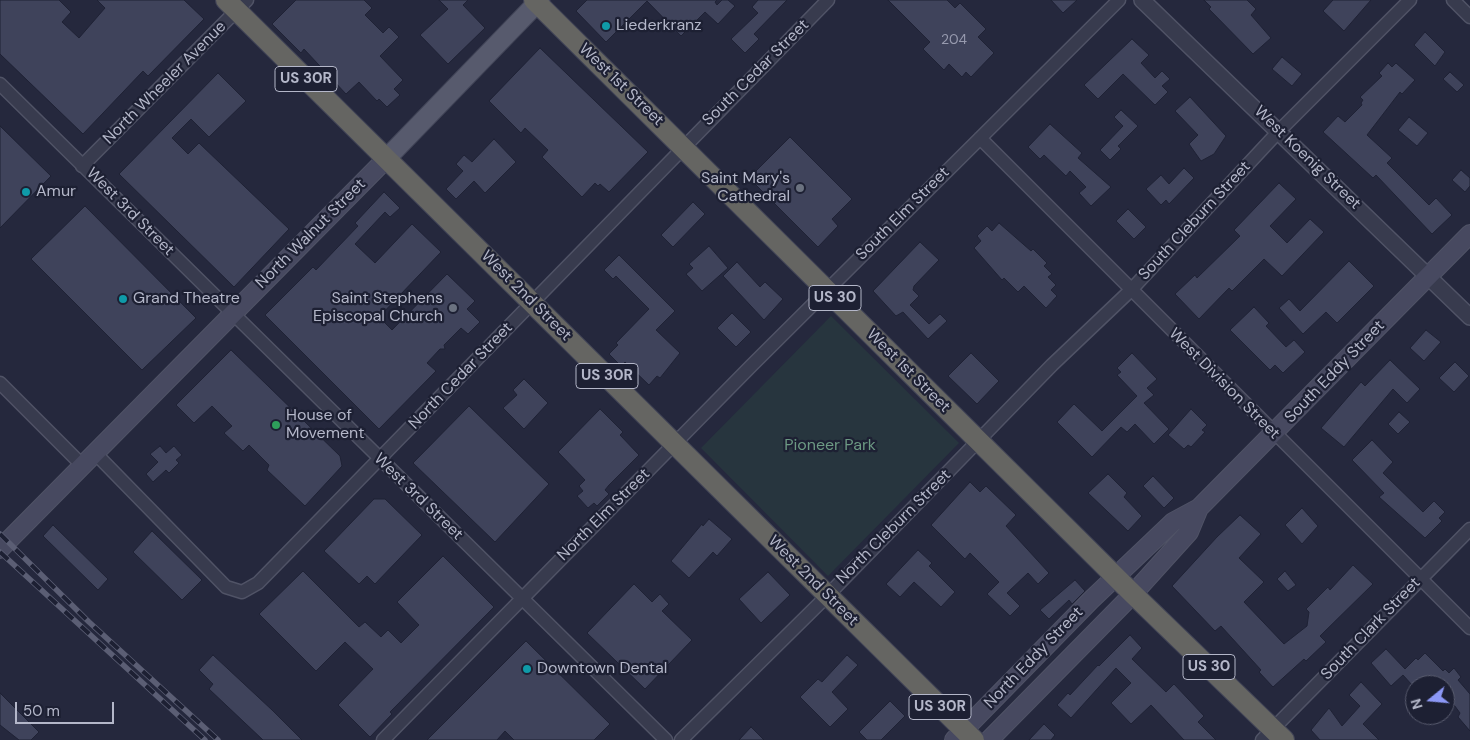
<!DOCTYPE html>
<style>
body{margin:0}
#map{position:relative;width:1470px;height:740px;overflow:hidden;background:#25283d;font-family:"DM Sans",sans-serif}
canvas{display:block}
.north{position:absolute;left:1405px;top:675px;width:50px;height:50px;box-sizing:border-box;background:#1d2033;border:1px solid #595c6f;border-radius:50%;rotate:253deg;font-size:14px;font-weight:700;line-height:20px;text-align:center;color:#b4b7c9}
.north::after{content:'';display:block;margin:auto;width:18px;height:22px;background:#8c98f6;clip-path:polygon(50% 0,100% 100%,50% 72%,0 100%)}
.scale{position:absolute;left:15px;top:702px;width:99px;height:22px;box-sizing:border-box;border:2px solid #b4b7c9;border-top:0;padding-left:6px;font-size:15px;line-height:18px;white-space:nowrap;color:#b4b7c9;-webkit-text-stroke:4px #1d2033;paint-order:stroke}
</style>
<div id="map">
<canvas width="1470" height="740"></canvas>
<div class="north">N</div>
<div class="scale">50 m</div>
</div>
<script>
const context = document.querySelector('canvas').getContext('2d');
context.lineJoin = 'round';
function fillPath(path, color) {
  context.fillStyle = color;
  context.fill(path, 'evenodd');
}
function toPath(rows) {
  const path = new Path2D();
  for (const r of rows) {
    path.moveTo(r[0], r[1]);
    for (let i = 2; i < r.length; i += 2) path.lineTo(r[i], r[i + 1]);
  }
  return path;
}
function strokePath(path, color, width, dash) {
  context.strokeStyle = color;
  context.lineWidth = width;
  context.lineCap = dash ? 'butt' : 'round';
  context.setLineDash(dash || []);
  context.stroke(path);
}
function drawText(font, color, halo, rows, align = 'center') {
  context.font = font + ' "DM Sans",sans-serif';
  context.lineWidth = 4.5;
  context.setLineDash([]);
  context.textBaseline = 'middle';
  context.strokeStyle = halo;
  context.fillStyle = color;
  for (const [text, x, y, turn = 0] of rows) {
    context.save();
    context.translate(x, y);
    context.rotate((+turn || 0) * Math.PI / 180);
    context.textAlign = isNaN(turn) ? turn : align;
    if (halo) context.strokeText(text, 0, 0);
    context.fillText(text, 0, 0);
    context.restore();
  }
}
fillPath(toPath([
 [831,316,959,443,828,576,701,448]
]), '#27353e');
const building = toPath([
 [0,0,59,0,71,12,62,22,79,38,105,8,97,0,184,0,204,19,148,76,143,71,83,134,0,54,0,0],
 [296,0,364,0,372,8,365,15,383,33,389,27,399,37,380,56,403,80,394,89,400,95,387,107,379,99,377,101,359,82,346,94,304,49,301,53,272,24,296,0],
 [439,0,468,0,463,5,485,28,448,64,420,35,448,9,439,0],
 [587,0,717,0,715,2,717,5,722,0,728,0,735,6,718,24,705,12,681,36,647,1,606,42,576,11,587,0],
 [758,0,787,0,754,34,759,39,745,53,731,39,758,13,752,7,758,0],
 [888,0,947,0,955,8,960,3,986,29,978,37,994,53,971,77,966,72,962,77,949,64,944,70,923,49,930,42,888,0],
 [1051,0,1077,0,1063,13,1051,0],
 [1204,0,1247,0,1256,9,1251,15,1271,38,1253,54,1209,9,1211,7,1204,0],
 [1333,0,1371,0,1344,31,1323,11,1333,0],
 [1425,32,1445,52,1435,66,1414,45,1425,32],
 [1132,39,1149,55,1141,63,1155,78,1162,71,1170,79,1162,86,1168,92,1155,105,1123,74,1098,99,1084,85,1132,39],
 [540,48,648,152,609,192,600,184,598,186,595,183,582,197,542,157,548,150,525,128,521,133,489,101,540,48],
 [1282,57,1302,74,1292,86,1272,69,1282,57],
 [1388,63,1392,67,1396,63,1415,80,1402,94,1400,92,1367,135,1392,158,1387,163,1429,205,1436,198,1452,215,1432,234,1376,175,1373,178,1323,132,1338,116,1345,122,1362,105,1361,103,1363,100,1360,97,1382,76,1379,73,1388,63],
 [1450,72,1464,85,1457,92,1443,79,1450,72],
 [218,73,246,101,209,137,191,119,172,138,188,154,199,143,289,229,234,287,119,174,218,73],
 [1190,97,1226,136,1214,154,1201,161,1189,144,1198,135,1175,111,1190,97],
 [1121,110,1138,126,1118,146,1121,149,1110,160,1100,150,1123,126,1114,117,1121,110],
 [1409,117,1428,133,1417,146,1398,130,1409,117],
 [1050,124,1082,153,1078,158,1111,187,1091,206,1079,193,1086,187,1070,171,1066,176,1044,155,1040,159,1028,147,1050,124],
 [0,126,51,176,0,228,0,126],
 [790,137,852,199,832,219,838,226,818,247,749,178,790,137],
 [494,139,516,162,485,193,474,181,456,199,446,189,463,171,456,164,464,155,472,162,494,139],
 [1184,168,1194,178,1169,204,1166,200,1161,205,1146,189,1161,175,1169,184,1184,168],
 [1461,170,1470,178,1470,186,1465,192,1452,180,1461,170],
 [1279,183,1296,199,1270,226,1287,243,1310,219,1324,232,1282,276,1264,259,1232,291,1229,288,1199,319,1175,294,1195,275,1197,278,1240,236,1234,230,1279,183],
 [384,192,400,208,390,217,385,212,355,244,375,263,412,224,441,252,379,317,392,330,447,274,475,301,467,309,480,322,468,334,461,328,444,345,445,349,440,349,427,363,436,371,379,429,265,315,313,267,316,270,358,226,355,223,384,192],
 [693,202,705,214,673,247,661,235,693,202],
 [85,206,196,318,142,370,31,259,85,206],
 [1128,209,1146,227,1134,239,1116,221,1128,209],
 [999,223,1031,251,1033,249,1047,263,1044,266,1052,274,1048,277,1056,285,1051,290,1057,296,1046,308,1024,286,1018,292,1004,278,1002,280,974,248,981,241,977,236,987,226,992,231,999,223],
 [920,242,939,260,914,286,913,290,919,296,910,305,929,324,940,314,947,321,928,339,903,312,896,316,873,291,920,242],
 [709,246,728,268,702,291,686,274,693,268,689,264,709,246],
 [619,255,675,311,656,330,680,353,660,378,657,376,649,385,625,362,621,366,609,354,618,345,616,343,649,309,616,276,613,279,604,270,619,255],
 [1349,261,1374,286,1337,323,1326,312,1303,334,1279,308,1289,299,1300,311,1349,261],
 [737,262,760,287,765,282,783,299,764,320,723,276,737,262],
 [1254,307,1269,323,1266,326,1286,347,1294,340,1305,352,1283,373,1275,365,1270,370,1230,330,1254,307],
 [732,313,751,332,736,347,717,328,732,313],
 [1426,330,1441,342,1424,361,1410,348,1426,330],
 [231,350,340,456,342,466,305,506,267,470,269,465,249,445,243,451,224,433,232,426,212,406,194,423,176,405,231,350],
 [971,353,999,381,977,404,948,376,971,353],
 [1132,353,1157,379,1147,388,1154,395,1144,403,1169,429,1154,444,1135,424,1127,432,1121,427,1092,457,1057,422,1074,404,1102,431,1137,396,1117,375,1121,372,1117,368,1132,353],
 [1390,360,1420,389,1407,403,1393,389,1344,447,1321,428,1361,382,1365,386,1390,360],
 [1455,362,1469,376,1454,392,1439,378,1455,362],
 [524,379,548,403,524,429,503,408,517,395,513,390,524,379],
 [469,406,549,484,495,542,413,463,469,406],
 [600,409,623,432,620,435,639,455,609,485,605,490,609,494,597,506,594,503,588,508,577,496,583,491,579,486,585,480,558,452,600,409],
 [1191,409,1207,425,1202,430,1205,432,1191,447,1188,445,1184,449,1168,435,1191,409],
 [1399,412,1410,422,1398,434,1388,424,1399,412],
 [1372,440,1393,462,1383,473,1423,512,1434,501,1445,512,1439,518,1442,521,1425,538,1379,497,1384,493,1352,460,1372,440],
 [160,446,166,453,174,446,182,455,176,460,179,463,169,473,166,470,153,482,146,474,158,462,150,454,160,446],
 [1108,474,1127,493,1124,497,1142,516,1128,531,1088,493,1108,474],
 [1153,476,1174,498,1164,508,1143,486,1153,476],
 [970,482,980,492,986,486,1016,515,1006,526,1049,573,1038,584,1028,573,1007,593,1020,606,1010,616,987,594,999,582,970,553,965,559,931,525,970,482],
 [374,499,385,499,422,535,375,584,367,576,359,584,324,551,374,499],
 [1302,508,1318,526,1302,544,1285,525,1302,508],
 [1240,515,1261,534,1239,558,1264,582,1244,602,1284,644,1307,626,1309,612,1306,609,1328,587,1330,590,1353,565,1373,584,1320,636,1326,642,1306,661,1304,659,1273,687,1259,672,1261,670,1221,626,1215,631,1172,586,1217,537,1240,515],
 [709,519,732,539,717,556,713,552,689,578,671,561,702,524,703,526,709,519],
 [53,525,108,579,98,590,43,536,53,525],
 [152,531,202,580,182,600,133,552,152,531],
 [918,550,932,563,929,566,955,592,941,607,914,582,900,597,886,584,918,550],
 [443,556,494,607,390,712,392,714,370,737,338,705,373,669,345,642,316,671,259,614,303,571,359,627,365,622,381,637,388,630,401,643,419,625,397,602,443,556],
 [1285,571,1296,585,1288,591,1277,579,1285,571],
 [768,572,790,595,761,623,739,599,768,572],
 [1075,580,1085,591,1072,604,1069,600,1049,619,1040,610,1075,580],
 [634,584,652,602,660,594,669,604,662,611,692,640,645,689,587,633,634,584],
 [1130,635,1142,648,1132,659,1166,692,1174,684,1204,716,1198,722,1216,740,1184,740,1151,705,1131,724,1111,703,1131,683,1116,668,1071,718,1057,705,1068,693,1070,695,1098,665,1099,666,1130,635],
 [526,641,610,724,594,740,514,740,505,731,497,740,427,740,526,641],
 [1386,649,1405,669,1416,658,1418,660,1425,653,1443,671,1445,669,1449,673,1454,668,1461,677,1458,680,1470,694,1470,731,1458,717,1460,713,1449,698,1445,701,1445,685,1412,685,1403,675,1391,686,1371,663,1386,649],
 [213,655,272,710,302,740,263,740,209,689,213,684,199,670,213,655],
 [847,655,858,665,832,692,848,709,830,727,800,697,818,679,822,682,847,655],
 [1361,682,1382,704,1363,724,1379,740,1320,740,1311,730,1329,708,1342,726,1360,706,1349,695,1361,682],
 [0,693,39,732,31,740,19,740,0,725,0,693],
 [890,701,905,716,881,740,867,740,859,732,890,701],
 [1044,724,1055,735,1051,740,1029,740,1044,724],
 [751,727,764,740,739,740,751,727]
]);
fillPath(building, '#3f435b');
strokePath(building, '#1f2235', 1);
const minor = toPath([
 [1453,0,1470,17],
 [0,84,666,740],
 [980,138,1470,628],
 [82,166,247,0],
 [0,383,82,465],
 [95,453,226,587,242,592,258,583,302,538,828,0],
 [383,740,751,366,1119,0],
 [681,740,827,596,1052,365,1131,290,1279,131,1410,0],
 [1262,740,1470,529]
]);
const tertiary = toPath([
 [1142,0,1470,317]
]);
const secondary = toPath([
 [0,549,387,158],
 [954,740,1091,600,1173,522,1199,508,1470,234],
 [989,740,1133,594,1189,532,1199,508]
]);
const primary = toPath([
 [387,158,540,0]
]);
const trunk = toPath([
 [226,0,974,740],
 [534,0,1133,594,1284,740]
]);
strokePath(minor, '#505366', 15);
strokePath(tertiary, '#505366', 18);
strokePath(secondary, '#505366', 20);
strokePath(primary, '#414457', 21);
strokePath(trunk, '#404356', 22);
strokePath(minor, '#383b4e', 12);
strokePath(tertiary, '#383b4e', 15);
strokePath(secondary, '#474960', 18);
strokePath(primary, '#575a6d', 19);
strokePath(trunk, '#656562', 20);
const rail = toPath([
 [0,534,89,622,218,740],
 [0,552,205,740]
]);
strokePath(rail, '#5b5e74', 5.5);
strokePath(rail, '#1d2033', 4, [11]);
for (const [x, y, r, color] of [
 [606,26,5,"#0f9aa8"],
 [800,188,5,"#6b7280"],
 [26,192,5,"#0f9aa8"],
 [123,299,5,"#0f9aa8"],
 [453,308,5,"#6b7280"],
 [276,425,5,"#2e9e5b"],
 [527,669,5,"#0f9aa8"]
]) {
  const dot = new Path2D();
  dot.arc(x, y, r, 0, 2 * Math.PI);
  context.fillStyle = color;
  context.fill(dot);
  strokePath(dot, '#1d2033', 2);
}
drawText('14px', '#979aae', null, [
 ["204",954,40]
]);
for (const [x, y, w] of [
 [306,79,62],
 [835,298,52],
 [607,376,62],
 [1209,667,52],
 [940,707,62]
]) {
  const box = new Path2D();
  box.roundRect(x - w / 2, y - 12.5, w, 25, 4);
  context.fillStyle = '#1d2033';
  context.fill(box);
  strokePath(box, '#b4b7c9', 1);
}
drawText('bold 15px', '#b4b7c9', null, [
 ["US 30R",306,79],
 ["US 30",835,298],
 ["US 30R",607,376],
 ["US 30",1209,667],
 ["US 30R",940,707]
]);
drawText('16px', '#b4b7c9', '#1d2033', [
 ["Liederkranz",616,26],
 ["Saint Mary's",790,179,"right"],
 ["Cathedral",790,197,"right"],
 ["Amur",36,192],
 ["Grand Theatre",133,299],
 ["Saint Stephens",443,299,"right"],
 ["Episcopal Church",443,317,"right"],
 ["House of",286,416],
 ["Movement",286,434],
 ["Downtown Dental",537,669]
], 'left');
drawText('16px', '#b4b7c9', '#1d2033', [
 ["South Cedar Street",756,73,-45],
 ["North Wheeler Avenue",165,83,-45],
 ["West 1st Street",621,85,44],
 ["West Koenig Street",1307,158,44],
 ["West 3rd Street",130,212,45],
 ["South Elm Street",903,214,-45],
 ["South Cleburn Street",1195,221,-47],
 ["North Walnut Street",311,234,-45],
 ["West 2nd Street",526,296,45],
 ["West 1st Street",908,371,45],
 ["South Eddy Street",1335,372,-46],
 ["North Cedar Street",461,376,-46],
 ["West Division Street",1224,384,45],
 ["West 3rd Street",418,497,44],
 ["North Elm Street",604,515,-45],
 ["North Cleburn Street",894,527,-45],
 ["West 2nd Street",813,581,45],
 ["South Clark Street",1371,629,-46],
 ["North Eddy Street",1034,658,-46]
]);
drawText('16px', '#6c9983', '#1d2033', [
 ["Pioneer Park",830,446]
]);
</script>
